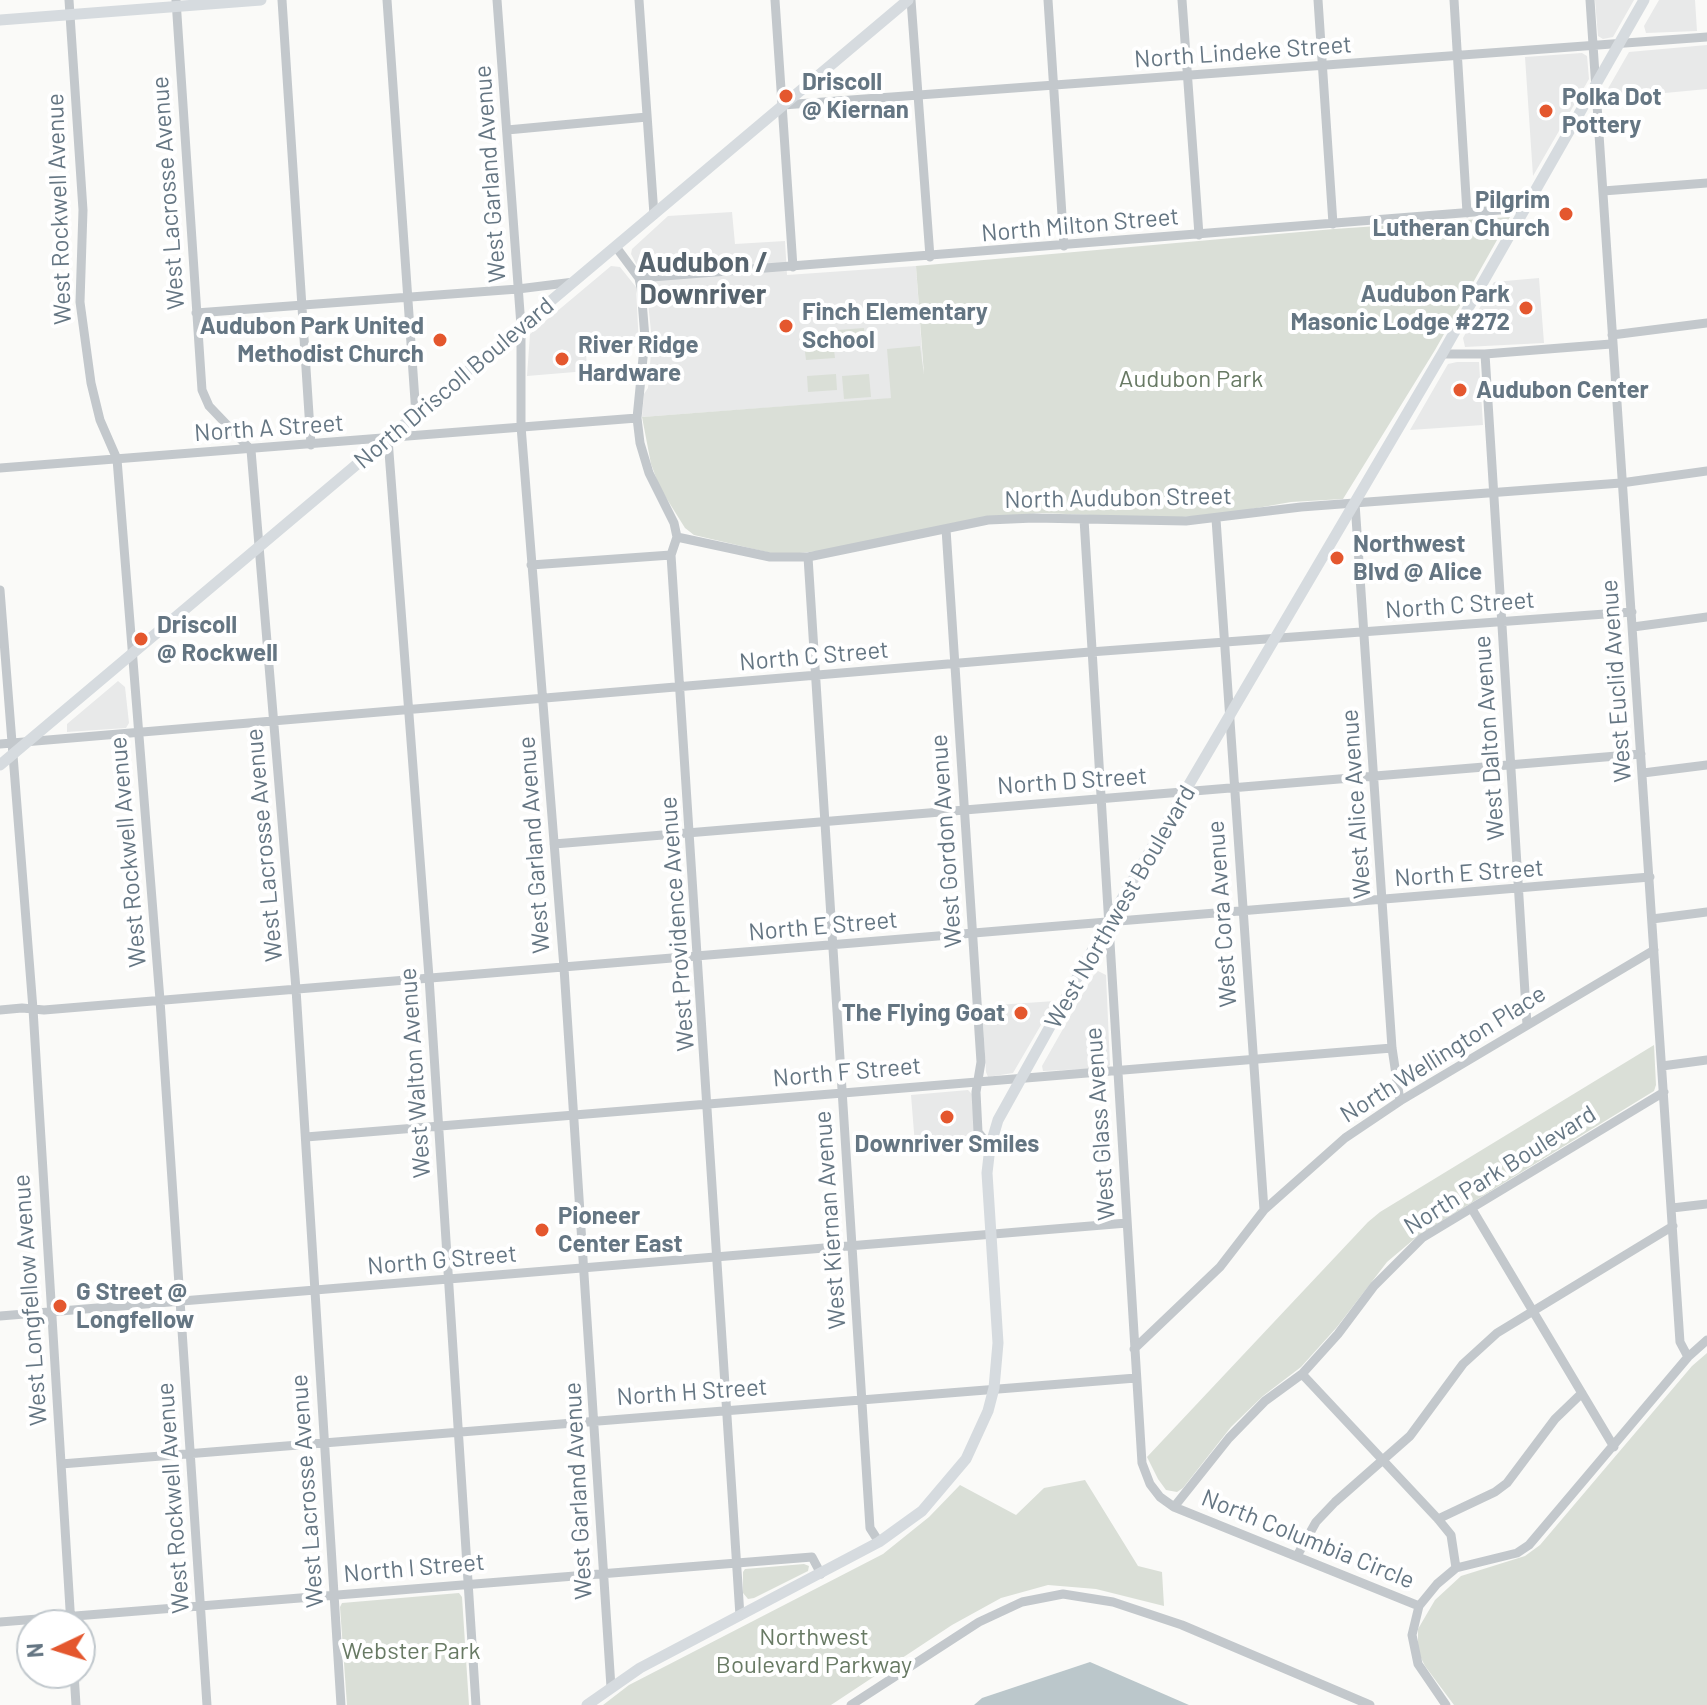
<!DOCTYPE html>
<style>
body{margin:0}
#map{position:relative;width:1707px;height:1705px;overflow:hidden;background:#fafaf8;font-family:Barlow,sans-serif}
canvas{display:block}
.north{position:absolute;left:16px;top:1609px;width:80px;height:80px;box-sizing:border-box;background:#fff;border:2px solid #c1c8cd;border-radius:50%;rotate:266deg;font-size:22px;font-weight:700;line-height:32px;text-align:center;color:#657683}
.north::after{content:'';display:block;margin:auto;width:28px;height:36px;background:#e4572e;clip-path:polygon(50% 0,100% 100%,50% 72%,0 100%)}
</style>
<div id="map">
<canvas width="1707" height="1705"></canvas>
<div class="north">N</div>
</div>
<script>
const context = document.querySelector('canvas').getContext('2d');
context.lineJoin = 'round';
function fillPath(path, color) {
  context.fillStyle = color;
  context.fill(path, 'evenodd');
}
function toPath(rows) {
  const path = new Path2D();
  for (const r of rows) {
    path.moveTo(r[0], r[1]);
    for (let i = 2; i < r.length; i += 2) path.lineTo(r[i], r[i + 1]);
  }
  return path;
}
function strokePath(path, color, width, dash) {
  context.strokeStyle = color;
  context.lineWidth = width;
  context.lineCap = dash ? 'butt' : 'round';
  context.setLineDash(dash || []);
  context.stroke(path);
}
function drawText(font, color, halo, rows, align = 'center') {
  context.font = font + ' Barlow,sans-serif';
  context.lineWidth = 8;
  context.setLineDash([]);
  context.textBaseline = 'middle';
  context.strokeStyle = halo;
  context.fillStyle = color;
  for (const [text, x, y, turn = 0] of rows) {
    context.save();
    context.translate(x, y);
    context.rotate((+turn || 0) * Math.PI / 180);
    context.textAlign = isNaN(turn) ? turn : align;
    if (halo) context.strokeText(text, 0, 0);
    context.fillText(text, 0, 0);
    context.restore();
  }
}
fillPath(toPath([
 [1595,0,1634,0,1613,37,1603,39,1598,36],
 [1659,0,1695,0,1697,31,1646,33,1644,26],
 [1707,45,1707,89,1602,99,1629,52],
 [1582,53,1587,56,1589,79,1533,176,1525,57],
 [732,212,735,244,785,241,787,275,916,266,925,396,642,417,644,394,648,388,652,341,646,283,631,254,632,249,668,216],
 [611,266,620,267,636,287,639,347,586,350,587,371,527,376,530,334],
 [1539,278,1544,343,1465,347,1463,338,1494,282],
 [1457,362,1479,362,1483,425,1410,430,1448,364],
 [118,681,125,687,129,723,126,728,67,732,67,724],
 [1098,971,1106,975,1110,1065,1107,1068,1043,1071,1042,1066,1093,976],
 [1055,1001,1013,1073,988,1077,986,1072,982,1006],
 [968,1090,972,1094,975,1140,915,1145,911,1095]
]), '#e8e9e9');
fillPath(toPath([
 [1510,217,1435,350,1343,499,1291,502,1217,515,1164,518,1042,513,1006,516,847,548,790,554,771,553,694,535,685,528,660,488,651,464,642,417,891,398,887,349,920,346,924,375,916,266,1334,229],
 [864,328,865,346,838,348,837,330],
 [833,342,835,358,806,360,804,344],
 [836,374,837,390,808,392,807,376],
 [869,374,871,397,844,399,842,376],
 [1654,1045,1656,1085,1654,1091,1419,1235,1387,1262,1337,1327,1301,1367,1263,1396,1231,1427,1183,1488,1177,1492,1166,1490,1158,1479,1147,1457,1368,1222,1380,1212],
 [1707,1353,1707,1705,1454,1705,1425,1666,1418,1652,1418,1629,1435,1600,1461,1576,1525,1556,1540,1545,1692,1366],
 [1085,1480,1138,1566,1162,1572,1164,1606,1096,1589,1048,1585,1001,1598,952,1625,831,1705,603,1705,629,1685,883,1554,929,1517,960,1485,1016,1515,1044,1488],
 [804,1564,809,1566,808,1571,754,1598,748,1599,743,1593,743,1572,745,1569],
 [459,1593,462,1597,469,1705,347,1705,340,1607,342,1603]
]), '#dadfd7');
fillPath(toPath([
 [1090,1662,1189,1705,974,1705,982,1698]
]), '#bbc7cb');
strokePath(toPath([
 [69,0,83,210,80,302,91,383,100,420,117,459,160,1000,207,1705],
 [176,0,202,390,209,406,251,450,296,989,341,1705],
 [282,0,311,445],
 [387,0,416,415],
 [497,0,521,326,521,426,564,968,611,1687],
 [639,0,654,215],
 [775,0,793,267],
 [911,0,930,257],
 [1048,0,1064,246],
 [1182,0,1199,235],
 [1318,0,1333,224],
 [1454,0,1467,213],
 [1590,0,1680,1342,1688,1357],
 [783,105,1707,37],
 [507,130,647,117],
 [1603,191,1707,183],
 [616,247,639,278,641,288,645,338,637,418,640,443,649,473,674,523,677,537,671,555,740,1616],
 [639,278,1525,208],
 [196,313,518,289,574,282],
 [1612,335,1707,323],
 [1442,354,1485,354,1611,344],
 [1485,354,1527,1025],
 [388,439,429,977,476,1705],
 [0,468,637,418],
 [1355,503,1392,1048,1400,1101],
 [1084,519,1142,1463,1150,1484,1160,1497,1174,1507,1419,1606],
 [1216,519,1264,1210],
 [946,529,981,1062,976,1092,978,1132,990,1147],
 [677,537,770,557,808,557,988,520,1034,518,1186,521,1301,507,1621,483,1707,471],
 [808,557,870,1528,879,1542],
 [531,565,671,555],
 [0,590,33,1009,71,1625],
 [1633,627,1707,617],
 [0,744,1090,652,1632,612],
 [1643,773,1707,765],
 [554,844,1641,754],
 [1652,919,1707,912],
 [0,1010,22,1008,44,1010,1650,877],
 [1662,1066,1707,1060],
 [306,1137,1392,1048],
 [1672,1208,1707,1204],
 [1472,1209,1614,1447],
 [0,1316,1127,1223],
 [1134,1349,1220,1267,1264,1210,1345,1138,1400,1101,1654,950],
 [1302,1374,1438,1519,1451,1535,1456,1568],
 [61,1464,1136,1378],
 [1174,1507,1229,1438,1265,1401,1302,1374,1338,1334,1374,1286,1422,1238,1664,1092],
 [1438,1519,1495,1492,1507,1483,1555,1419,1582,1393],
 [1297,1556,1316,1522,1335,1502,1410,1436,1463,1364,1497,1333,1673,1226],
 [0,1622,812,1557,821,1574],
 [74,1673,76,1705],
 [851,1705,979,1622,1022,1602,1063,1594,1113,1602,1182,1625,1370,1705],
 [1446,1705,1418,1664,1412,1635,1419,1606,1437,1584,1456,1568,1517,1553,1529,1545,1688,1357,1707,1340]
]), '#c3c8cc', 9);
strokePath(toPath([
 [0,20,261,0],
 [0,765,908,0],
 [587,1705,640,1668,879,1542,922,1511,966,1459,988,1411,994,1388,998,1343,987,1173,990,1147,998,1120,1107,924,1442,354,1644,0]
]), '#d6dbdf', 11);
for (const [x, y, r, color] of [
 [786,96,8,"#e4572e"],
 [1546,111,8,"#e4572e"],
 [1566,214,8,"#e4572e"],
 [1526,308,8,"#e4572e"],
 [786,326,8,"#e4572e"],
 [440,340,8,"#e4572e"],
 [562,359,8,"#e4572e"],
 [1460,390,8,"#e4572e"],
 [1337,558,8,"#e4572e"],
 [141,639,8,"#e4572e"],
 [1021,1013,8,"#e4572e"],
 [947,1117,8,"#e4572e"],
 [542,1230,8,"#e4572e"],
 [60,1306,8,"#e4572e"]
]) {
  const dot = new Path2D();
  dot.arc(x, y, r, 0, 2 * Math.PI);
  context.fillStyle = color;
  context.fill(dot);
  strokePath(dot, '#fff', 3);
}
drawText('24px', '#657683', '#fff', [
 ["North Lindeke Street",1243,52,-4],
 ["West Garland Avenue",490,174,-94],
 ["West Lacrosse Avenue",168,193,-94],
 ["West Rockwell Avenue",59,209,-92],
 ["North Milton Street",1080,225,-5],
 ["North Driscoll Boulevard",454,383,-40],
 ["North A Street",269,428,-4],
 ["North Audubon Street",1118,498,-1],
 ["North C Street",1460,605,-4],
 ["North C Street",814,656,-5],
 ["West Euclid Avenue",1616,681,-94],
 ["West Dalton Avenue",1489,738,-94],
 ["North D Street",1072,781,-4],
 ["West Alice Avenue",1356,804,-94],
 ["West Gordon Avenue",946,841,-94],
 ["West Lacrosse Avenue",264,845,-95],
 ["West Garland Avenue",534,845,-94],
 ["West Rockwell Avenue",128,852,-95],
 ["North E Street",1469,873,-4],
 ["West Northwest Boulevard",1120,907,-60],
 ["West Cora Avenue",1222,914,-94],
 ["West Providence Avenue",677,924,-94],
 ["North E Street",823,926,-5],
 ["North Wellington Place",1443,1054,-32],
 ["North F Street",847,1072,-5],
 ["West Walton Avenue",415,1073,-94],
 ["West Glass Avenue",1100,1124,-94],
 ["North Park Boulevard",1500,1170,-32],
 ["West Kiernan Avenue",830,1220,-94],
 ["North G Street",442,1260,-5],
 ["West Longfellow Avenue",30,1300,-94],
 ["North H Street",692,1392,-4],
 ["West Lacrosse Avenue",307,1491,-94],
 ["West Garland Avenue",578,1491,-93],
 ["West Rockwell Avenue",173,1498,-94],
 ["North Columbia Circle",1308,1539,22],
 ["North I Street",414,1568,-5]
]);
drawText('bold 24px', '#657683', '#fff', [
 ["Driscoll",802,82],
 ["@ Kiernan",802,110],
 ["Polka Dot",1562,97],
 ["Pottery",1562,125],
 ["Pilgrim",1550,200,"right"],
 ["Lutheran Church",1550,228,"right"],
 ["Audubon Park",1510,294,"right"],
 ["Masonic Lodge #272",1510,322,"right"],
 ["Finch Elementary",802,312],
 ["School",802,340],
 ["Audubon Park United",424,326,"right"],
 ["Methodist Church",424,354,"right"],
 ["River Ridge",578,345],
 ["Hardware",578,373],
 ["Audubon Center",1476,390],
 ["Northwest",1353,544],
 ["Blvd @ Alice",1353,572],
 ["Driscoll",157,625],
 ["@ Rockwell",157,653],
 ["The Flying Goat",1005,1013,"right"],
 ["Downriver Smiles",947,1144,"center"],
 ["Pioneer",558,1216],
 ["Center East",558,1244],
 ["G Street @",76,1292],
 ["Longfellow",76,1320]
], 'left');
drawText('24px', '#687a64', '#fff', [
 ["Audubon Park",1191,379],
 ["Northwest",814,1637],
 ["Boulevard Parkway",814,1665],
 ["Webster Park",411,1651]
]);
drawText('bold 28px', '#57646e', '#fff', [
 ["Audubon /",703,263],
 ["Downriver",703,295]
]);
</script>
